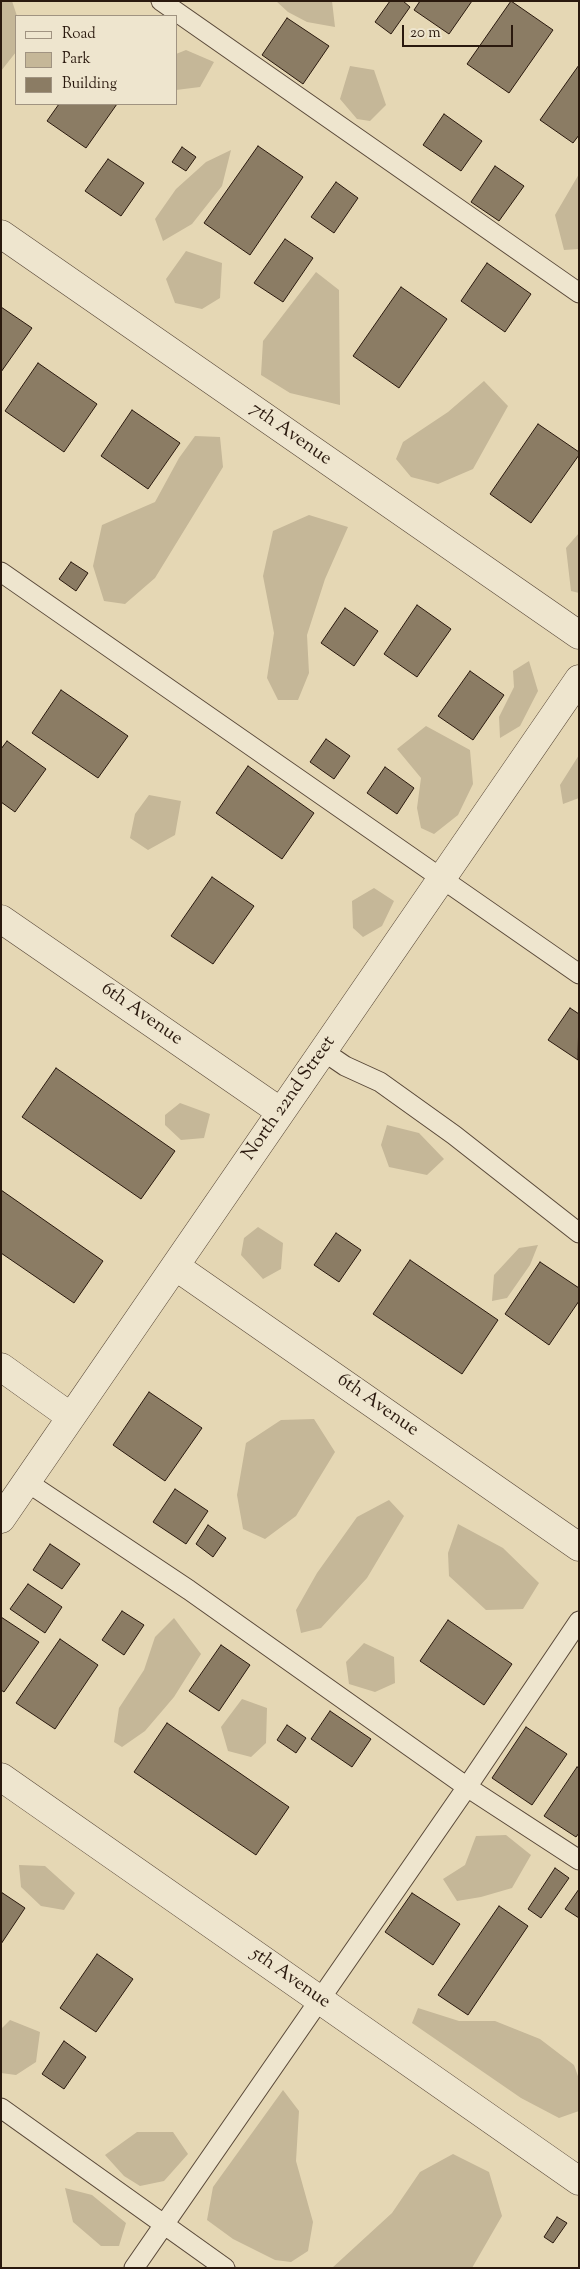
<!DOCTYPE html>
<style>
body{margin:0}
#map{position:relative;width:580px;height:2269px;overflow:hidden;background:#e5d7b4;font-family:"Sorts Mill Goudy",serif}
canvas{display:block}
.frame{position:absolute;inset:0;border:2px solid #2a190e;pointer-events:none}
.legend{position:absolute;left:15px;top:15px;width:162px;height:90px;box-sizing:border-box;background:#eee5ce;border:1px solid #a09381;margin:0;padding:6px 9px;list-style:none;font-size:15px;color:#2a190e}
.legend li{display:flex;align-items:center;gap:10px;height:25px}
.legend b{width:25px;border:1px solid #a09381}
.scale{position:absolute;left:402px;top:25px;width:111px;height:22px;box-sizing:border-box;border:2px solid #2a190e;border-top:0;padding-left:6px;font-size:15px;line-height:18px;white-space:nowrap;color:#2a190e;-webkit-text-stroke:4px #eee5ce;paint-order:stroke}
</style>
<div id="map">
<canvas width="580" height="2269"></canvas>
<div class="frame"></div>
<ul class="legend">
<li><b style="height:6px;background:#eee5ce"></b>Road</li>
<li><b style="height:14px;background:#c5b798"></b>Park</li>
<li><b style="height:14px;background:#8b7c64"></b>Building</li>
</ul>
<div class="scale">20 m</div>
</div>
<script>
const context = document.querySelector('canvas').getContext('2d');
context.lineJoin = 'round';
function fillPath(path, color) {
  context.fillStyle = color;
  context.fill(path, 'evenodd');
}
function toPath(rows) {
  const path = new Path2D();
  for (const r of rows) {
    path.moveTo(r[0], r[1]);
    for (let i = 2; i < r.length; i += 2) path.lineTo(r[i], r[i + 1]);
  }
  return path;
}
function strokePath(path, color, width, dash) {
  context.strokeStyle = color;
  context.lineWidth = width;
  context.lineCap = dash ? 'butt' : 'round';
  context.setLineDash(dash || []);
  context.stroke(path);
}
function drawText(font, color, halo, rows, align = 'center') {
  context.font = font + ' "Sorts Mill Goudy",serif';
  context.lineWidth = 4;
  context.setLineDash([]);
  context.textBaseline = 'middle';
  context.strokeStyle = halo;
  context.fillStyle = color;
  for (const [text, x, y, turn = 0] of rows) {
    context.save();
    context.translate(x, y);
    context.rotate((+turn || 0) * Math.PI / 180);
    context.textAlign = isNaN(turn) ? turn : align;
    if (halo) context.strokeText(text, 0, 0);
    context.fillText(text, 0, 0);
    context.restore();
  }
}
fillPath(toPath([
 [1,1,12,1,17,16,16,52,1,71],
 [276,1,332,1,335,27,307,22,288,12],
 [186,50,214,62,200,87,176,90,176,54],
 [350,66,374,70,386,105,370,121,357,119,340,99],
 [231,150,222,186,192,224,163,241,155,219,176,189,206,162],
 [579,174,579,249,564,250,555,215],
 [186,251,222,263,220,298,202,309,175,303,166,279],
 [316,272,339,290,340,405,290,393,261,375,263,341],
 [484,381,508,406,473,469,438,484,411,477,396,459,403,442,448,412],
 [195,436,220,437,223,467,155,578,125,604,104,601,93,566,102,525,155,502,179,458],
 [309,515,348,527,325,579,307,635,309,673,298,700,278,700,267,678,274,633,263,576,273,531],
 [579,533,579,593,571,591,566,548],
 [529,661,538,691,520,726,500,738,499,717,514,687,513,671],
 [426,726,470,750,473,784,458,815,434,834,421,828,417,808,421,778,397,749],
 [579,755,579,798,563,804,560,785],
 [149,795,181,801,175,835,148,850,130,838,135,814],
 [374,888,394,901,382,926,363,937,353,928,352,901],
 [180,1103,210,1114,204,1138,181,1140,165,1125,165,1115],
 [387,1125,419,1133,444,1159,427,1175,389,1167,381,1145],
 [258,1227,283,1243,281,1269,263,1279,241,1255,244,1238],
 [538,1245,530,1265,507,1298,492,1301,494,1275,519,1248],
 [314,1419,335,1452,296,1516,265,1539,243,1529,237,1495,246,1443,281,1420],
 [389,1500,404,1516,367,1578,321,1628,301,1633,296,1610,317,1573,357,1517],
 [458,1524,503,1548,539,1583,523,1609,486,1610,449,1576,448,1553],
 [174,1618,201,1654,174,1697,145,1731,122,1747,114,1742,119,1708,144,1670,155,1637],
 [364,1643,394,1657,395,1683,375,1692,349,1684,346,1662],
 [242,1699,267,1708,266,1743,251,1757,228,1751,221,1727],
 [506,1835,531,1855,512,1888,481,1897,457,1901,443,1879,465,1865,476,1836],
 [19,1865,45,1866,75,1893,64,1910,41,1906,21,1887],
 [418,2008,459,2021,495,2021,540,2039,574,2065,579,2079,579,2111,559,2118,521,2098,412,2023],
 [10,2020,40,2032,36,2062,16,2075,1,2073,1,2029],
 [283,2090,299,2111,296,2161,313,2222,308,2251,291,2262,275,2260,233,2239,207,2220,213,2187],
 [137,2132,173,2132,188,2154,164,2181,140,2186,124,2176,105,2155],
 [453,2154,489,2172,502,2216,472,2268,332,2268,392,2213,420,2172],
 [65,2188,92,2195,126,2223,119,2246,101,2246,73,2222]
]), '#c5b798');
const building = toPath([
 [390,1,403,1,410,7,391,34,375,22,390,1],
 [420,1,472,1,449,34,414,10,420,1],
 [511,1,553,30,509,93,467,64,511,1],
 [287,18,329,46,303,84,262,55,287,18],
 [579,65,579,135,573,143,540,120,579,65],
 [59,104,117,104,86,148,47,121,59,104],
 [444,114,482,141,461,171,423,145,444,114],
 [258,146,303,177,250,255,204,223,258,146],
 [182,147,196,157,186,171,172,162,182,147],
 [108,159,144,183,121,216,85,191,108,159],
 [495,166,524,186,499,221,471,202,495,166],
 [336,182,358,198,334,233,311,217,336,182],
 [285,239,313,258,283,302,254,283,285,239],
 [487,263,531,294,505,332,461,301,487,263],
 [401,287,447,319,399,388,353,356,401,287],
 [1,307,32,328,1,372,1,307],
 [38,363,97,404,64,452,5,411,38,363],
 [132,410,180,443,148,489,101,456,132,410],
 [538,424,579,452,579,455,531,523,490,494,538,424],
 [71,562,88,573,76,591,59,579,71,562],
 [417,605,451,629,417,677,384,654,417,605],
 [345,608,378,631,354,666,321,643,345,608],
 [470,671,504,695,473,740,438,716,470,671],
 [61,690,128,736,98,778,32,733,61,690],
 [326,739,350,756,334,779,310,762,326,739],
 [7,741,46,769,15,812,1,802,1,749,7,741],
 [248,766,314,813,282,859,216,813,248,766],
 [385,767,414,788,397,814,367,793,385,767],
 [212,877,254,906,213,964,171,936,212,877],
 [570,1008,579,1014,578,1060,548,1040,570,1008],
 [56,1068,175,1151,141,1199,22,1117,56,1068],
 [1,1190,103,1261,74,1303,1,1253,1,1190],
 [336,1233,361,1250,339,1282,314,1265,336,1233],
 [410,1260,498,1320,462,1374,373,1314,410,1260],
 [540,1262,579,1288,579,1301,549,1345,505,1314,540,1262],
 [149,1392,202,1428,165,1481,113,1445,149,1392],
 [175,1489,208,1511,186,1544,153,1522,175,1489],
 [208,1525,226,1538,213,1557,196,1544,208,1525],
 [50,1544,80,1564,62,1589,33,1570,50,1544],
 [28,1584,62,1607,45,1633,10,1609,28,1584],
 [122,1611,144,1625,124,1655,102,1640,122,1611],
 [1,1617,39,1642,4,1692,1,1690,1,1617],
 [448,1620,512,1664,484,1705,420,1661,448,1620],
 [60,1639,98,1665,55,1729,16,1703,60,1639],
 [221,1645,250,1665,219,1711,189,1691,221,1645],
 [330,1711,371,1739,352,1767,311,1739,330,1711],
 [167,1723,289,1807,256,1855,134,1772,167,1723],
 [287,1725,306,1738,296,1753,277,1740,287,1725],
 [526,1727,567,1754,532,1805,492,1778,526,1727],
 [577,1767,579,1768,579,1833,576,1837,544,1816,577,1767],
 [555,1868,569,1878,541,1918,528,1909,555,1868],
 [579,1889,579,1918,565,1909,579,1889],
 [1,1892,25,1908,1,1944,1,1892],
 [412,1893,460,1924,433,1965,385,1932,412,1893],
 [499,1906,528,1926,468,2015,438,1995,499,1906],
 [97,1954,133,1979,96,2032,60,2008,97,1954],
 [64,2041,86,2057,64,2089,42,2074,64,2041],
 [557,2217,567,2223,553,2243,544,2237,557,2217]
]);
fillPath(building, '#8b7c64');
strokePath(building, '#2a190e', 1);
const service = toPath([
 [161,1,579,293],
 [1,572,579,974],
 [323,1051,345,1066,380,1082,454,1135,579,1233],
 [27,1482,189,1590,467,1787,579,1860],
 [1,2108,225,2268],
 [134,2268,467,1787,579,1621]
]);
const minor = toPath([
 [1,234,579,635],
 [1,919,281,1112],
 [175,1266,579,1547],
 [1,1367,71,1417],
 [1,1519,579,679],
 [1,1777,579,2181]
]);
strokePath(service, '#594838', 21);
strokePath(minor, '#594838', 29);
strokePath(service, '#eee5ce', 19);
strokePath(minor, '#eee5ce', 28);
drawText('19px', '#2a190e', '#eee5ce', [
 ["7th Avenue",290,435,35],
 ["6th Avenue",141,1015,35],
 ["North 22nd Street",290,1099,-55],
 ["6th Avenue",377,1406,35],
 ["5th Avenue",290,1979,35]
]);
</script>
